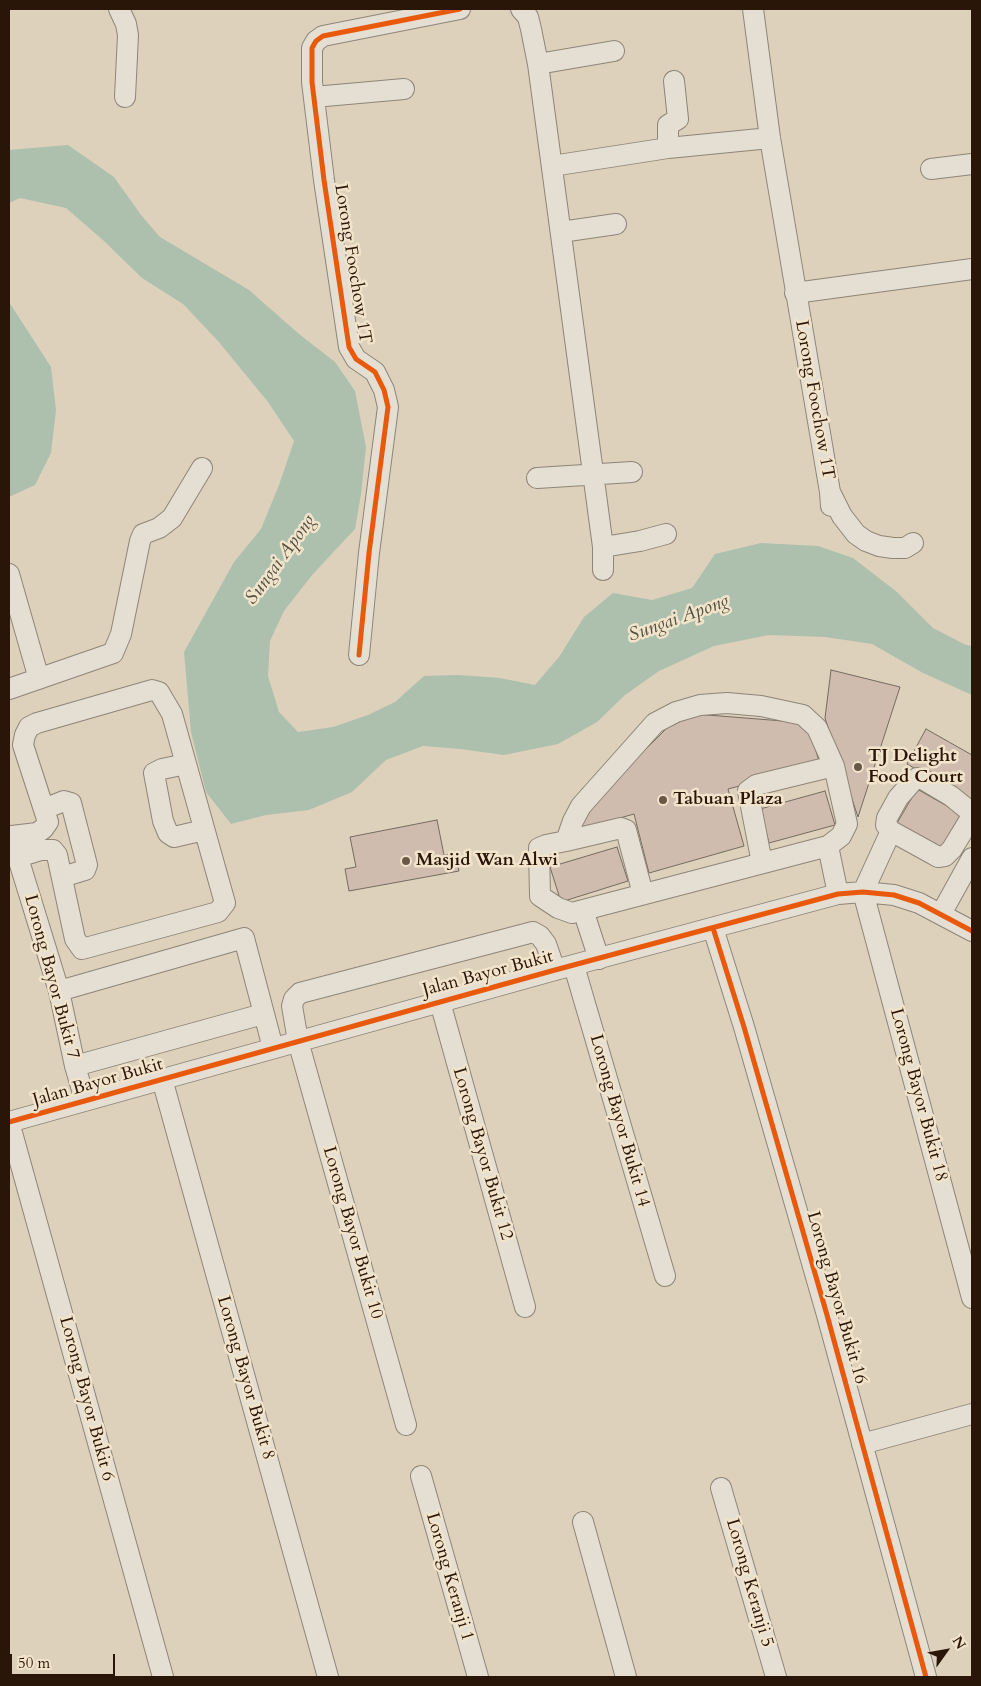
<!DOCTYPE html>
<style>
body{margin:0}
#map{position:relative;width:981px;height:1686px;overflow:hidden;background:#ddd1bc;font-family:Cardo,serif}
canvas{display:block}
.frame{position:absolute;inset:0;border:10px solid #2a1509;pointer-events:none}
.north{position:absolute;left:921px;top:1626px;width:50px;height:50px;-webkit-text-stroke:4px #f1e4cb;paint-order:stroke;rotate:58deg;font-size:14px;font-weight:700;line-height:20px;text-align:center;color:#2a1509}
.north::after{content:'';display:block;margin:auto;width:18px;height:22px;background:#2a1509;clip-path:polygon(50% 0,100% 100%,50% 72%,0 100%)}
.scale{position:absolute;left:10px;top:1654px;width:105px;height:22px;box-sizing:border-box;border:2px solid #2a1509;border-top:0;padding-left:6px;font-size:15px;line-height:18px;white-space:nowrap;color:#2a1509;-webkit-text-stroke:4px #f1e4cb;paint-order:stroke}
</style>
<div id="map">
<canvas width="981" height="1686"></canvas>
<div class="frame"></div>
<div class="north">N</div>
<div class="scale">50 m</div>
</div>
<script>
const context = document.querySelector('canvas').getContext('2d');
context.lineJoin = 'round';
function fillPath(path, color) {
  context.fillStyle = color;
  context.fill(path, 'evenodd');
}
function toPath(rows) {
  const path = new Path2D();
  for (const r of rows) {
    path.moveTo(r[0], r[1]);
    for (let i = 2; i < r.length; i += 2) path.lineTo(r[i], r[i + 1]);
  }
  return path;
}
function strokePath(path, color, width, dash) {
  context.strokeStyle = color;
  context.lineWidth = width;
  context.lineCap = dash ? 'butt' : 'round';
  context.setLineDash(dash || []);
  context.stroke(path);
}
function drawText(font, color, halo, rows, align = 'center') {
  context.font = font + ' Cardo,serif';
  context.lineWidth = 5;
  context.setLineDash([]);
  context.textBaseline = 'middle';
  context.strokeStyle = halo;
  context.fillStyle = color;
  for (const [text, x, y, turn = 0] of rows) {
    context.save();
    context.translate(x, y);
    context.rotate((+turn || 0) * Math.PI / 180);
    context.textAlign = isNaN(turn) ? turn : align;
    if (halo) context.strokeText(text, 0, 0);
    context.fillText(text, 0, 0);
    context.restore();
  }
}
fillPath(toPath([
 [68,145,114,177,141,215,160,237,249,290,299,334,335,362,355,391,366,447,361,494,355,529,313,574,284,611,270,641,268,676,279,712,298,732,333,727,368,715,395,702,424,676,459,675,500,678,535,685,559,657,584,617,613,593,652,600,692,588,715,554,761,543,818,546,853,558,897,592,933,628,966,645,972,646,972,695,923,673,872,644,825,637,769,635,714,646,659,671,625,695,597,722,558,744,504,755,460,749,423,746,386,760,352,792,309,810,266,815,231,824,206,792,191,732,184,652,234,562,261,529,279,485,294,441,268,402,218,341,183,304,142,278,104,241,66,208,20,198,9,203,9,150],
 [9,302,51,367,56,410,51,453,35,485,9,497]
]), '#adc0ad');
const building = toPath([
 [831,670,900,687,858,817,825,718,831,670],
 [695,714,808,723,820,765,728,789,744,846,649,873,634,814,570,832,585,810,667,728,695,714],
 [926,729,972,755,972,800,907,764,926,729],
 [917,789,961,814,941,848,897,823,917,789],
 [825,791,835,825,769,843,760,809,825,791],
 [437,820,444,855,455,853,459,871,349,891,345,869,356,867,350,837,437,820],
 [617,847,628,881,561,902,550,867,617,847]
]);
fillPath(building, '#cfbcae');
strokePath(building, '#746b60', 1);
const minor = toPath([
 [119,9,126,24,128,35,125,97],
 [521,9,528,17,531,29,538,64,603,547,603,570],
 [753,9,770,138,830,492,831,506],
 [538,64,614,51],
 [314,97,404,89],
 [668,148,668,125,678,119,674,81],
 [552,166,668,148,770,138],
 [931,169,972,164],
 [561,232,616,224],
 [795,293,972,269],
 [537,478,632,472],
 [830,492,842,516,856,534,866,541,879,546,893,548,905,548,913,543],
 [603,547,640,541,666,534],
 [9,574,39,679],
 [359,655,369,553,388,407,384,390,375,372,356,359,349,347,324,180,312,82,312,48,316,41,323,36,460,9],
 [9,689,113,653,121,634,140,541,143,534,159,528,172,518,202,468],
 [186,764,162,769,154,773,163,821,168,833,174,837,204,830],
 [44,809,64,801,71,803,87,865,85,870,62,877],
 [972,813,951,796,924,780,917,778,912,782,898,798,887,818,886,825,891,831,931,853,938,857,945,856,952,849,972,816],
 [891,831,863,892,972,1298],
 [12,836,37,833,43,829,48,822,23,745,25,735,29,727,37,723,152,690,159,692,172,714,225,903,218,912,82,949,75,939,57,855,53,850,41,850,18,857],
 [566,841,573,821,581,806,655,723,676,712,700,705,727,703,761,706,803,715,817,728,834,766,847,824,841,836,828,846,572,913,558,908,540,896,539,848,546,845,566,841,621,828,626,830,643,894],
 [14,845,59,991,75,1066,85,1100],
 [828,846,838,894],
 [762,863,748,791,756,785,834,766],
 [583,910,599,959],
 [941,914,972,858],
 [713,928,744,1027,827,1315,926,1677],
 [574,966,665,1276],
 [59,991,244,938,273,1048],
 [440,1002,525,1307],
 [75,1066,263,1014],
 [162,1079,328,1677],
 [9,1122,555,970,838,894,863,892,894,895,919,903,972,931],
 [9,1122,163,1677],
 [406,1425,298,1041,292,1006,294,999,300,993,533,932,540,936,546,944,555,970],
 [862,1444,972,1414],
 [421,1476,478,1677],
 [721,1488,776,1677],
 [583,1522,626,1677]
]);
strokePath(minor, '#8e8577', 22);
strokePath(minor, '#e4ded3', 20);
strokePath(toPath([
 [359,655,369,553,388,407,384,390,375,372,356,359,349,347,324,180,312,82,312,48,316,41,323,36,460,9],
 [713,928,744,1027,827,1315,926,1677],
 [9,1122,555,970,838,894,863,892,894,895,919,903,972,931]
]), '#e8590c', 5);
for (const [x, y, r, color] of [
 [858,767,5,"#695748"],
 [663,800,5,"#695748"],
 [406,861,5,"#695748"]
]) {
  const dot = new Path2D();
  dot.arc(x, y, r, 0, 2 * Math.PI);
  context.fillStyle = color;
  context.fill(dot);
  strokePath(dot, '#f1e4cb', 2);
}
drawText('18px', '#2a1509', '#f1e4cb', [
 ["Lorong Foochow 1T",352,264,81],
 ["Lorong Foochow 1T",814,400,80],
 ["Jalan Bayor Bukit",488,974,-15],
 ["Lorong Bayor Bukit 7",51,977,75],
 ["Jalan Bayor Bukit",98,1083,-16],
 ["Lorong Bayor Bukit 18",918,1095,75],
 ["Lorong Bayor Bukit 14",619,1121,74],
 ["Lorong Bayor Bukit 12",482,1154,74],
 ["Lorong Bayor Bukit 10",352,1233,74],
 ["Lorong Bayor Bukit 16",836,1298,74],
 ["Lorong Bayor Bukit 8",245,1378,74],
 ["Lorong Bayor Bukit 6",86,1399,75],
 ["Lorong Keranji 1",449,1577,74],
 ["Lorong Keranji 5",749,1583,74]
]);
drawText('bold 18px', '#2a1509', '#f1e4cb', [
 ["TJ Delight",868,757],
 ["Food Court",868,778],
 ["Tabuan Plaza",673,800],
 ["Masjid Wan Alwi",416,861]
], 'left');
drawText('italic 19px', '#504e40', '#f1e4cb', [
 ["Sungai Apong",281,560,-54],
 ["Sungai Apong",679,619,-20]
]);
</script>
